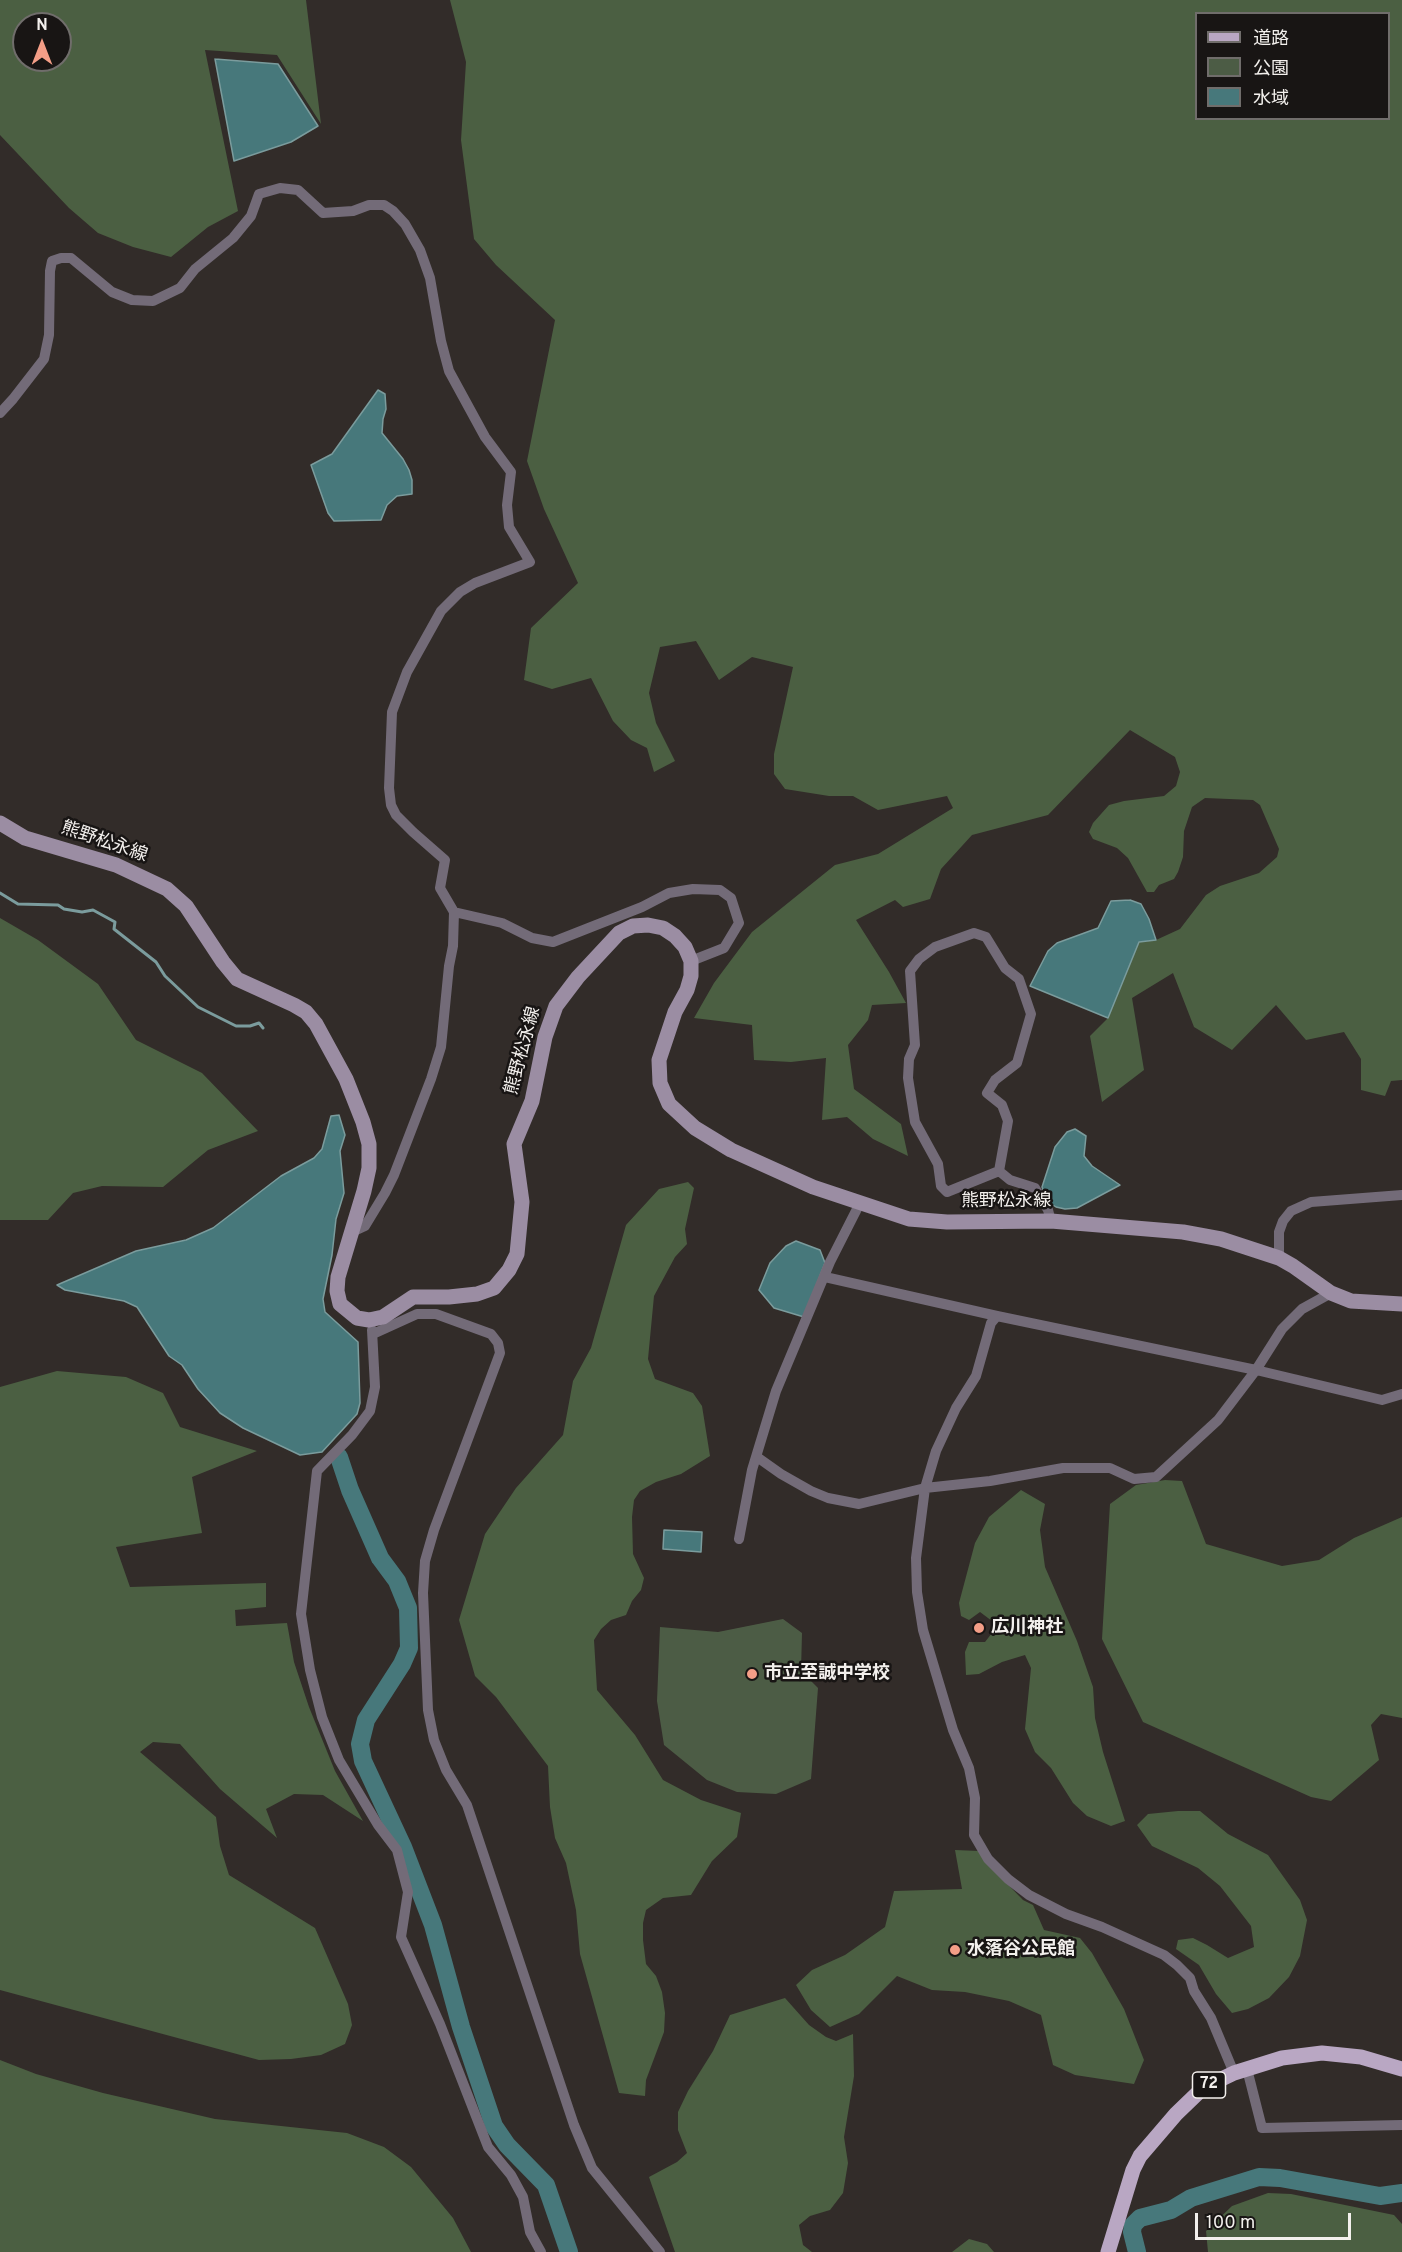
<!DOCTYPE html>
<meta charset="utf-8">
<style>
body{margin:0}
#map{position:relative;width:1402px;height:2252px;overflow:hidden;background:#322c29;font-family:Overpass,"Noto Sans JP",sans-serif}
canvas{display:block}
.legend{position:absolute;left:1195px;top:12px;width:195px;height:108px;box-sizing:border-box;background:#181514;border:2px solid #706d6b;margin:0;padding:8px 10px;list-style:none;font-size:18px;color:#f3f0ed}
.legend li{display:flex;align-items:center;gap:12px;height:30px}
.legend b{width:30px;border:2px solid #706d6b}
.north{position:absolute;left:12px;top:12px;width:60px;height:60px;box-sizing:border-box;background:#181514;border:2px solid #706d6b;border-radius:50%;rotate:0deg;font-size:16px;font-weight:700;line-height:24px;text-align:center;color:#f3f0ed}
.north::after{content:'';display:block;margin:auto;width:21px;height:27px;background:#f49e87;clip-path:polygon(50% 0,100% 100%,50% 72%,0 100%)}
.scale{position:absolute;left:1195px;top:2213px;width:156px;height:27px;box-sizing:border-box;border:3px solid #f3f0ed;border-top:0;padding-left:8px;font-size:18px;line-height:21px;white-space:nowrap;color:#f3f0ed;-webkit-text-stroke:4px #181514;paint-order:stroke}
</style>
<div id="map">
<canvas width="1402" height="2252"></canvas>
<ul class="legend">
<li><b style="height:8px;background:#b9a7c3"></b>道路</li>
<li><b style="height:16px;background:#4c5c45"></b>公園</li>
<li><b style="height:16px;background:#47787b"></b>水域</li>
</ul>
<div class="north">N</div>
<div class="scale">100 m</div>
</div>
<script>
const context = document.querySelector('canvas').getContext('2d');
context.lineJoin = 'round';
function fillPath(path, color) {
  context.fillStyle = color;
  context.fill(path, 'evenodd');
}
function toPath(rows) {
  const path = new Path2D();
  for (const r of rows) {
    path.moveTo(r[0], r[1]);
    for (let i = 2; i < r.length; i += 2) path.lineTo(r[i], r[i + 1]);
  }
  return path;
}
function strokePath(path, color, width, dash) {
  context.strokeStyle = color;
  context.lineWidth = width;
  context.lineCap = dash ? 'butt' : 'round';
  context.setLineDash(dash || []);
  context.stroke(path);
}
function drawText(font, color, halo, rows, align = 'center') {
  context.font = font + ' Overpass,"Noto Sans JP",sans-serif';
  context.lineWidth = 5;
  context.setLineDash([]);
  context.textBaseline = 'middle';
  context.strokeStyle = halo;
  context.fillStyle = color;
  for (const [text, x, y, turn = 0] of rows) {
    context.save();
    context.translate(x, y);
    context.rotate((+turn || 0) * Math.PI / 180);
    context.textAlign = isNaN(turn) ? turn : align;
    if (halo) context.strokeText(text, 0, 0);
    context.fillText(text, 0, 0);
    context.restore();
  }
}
fillPath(toPath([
 [783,1619,802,1633,801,1671,818,1688,811,1779,776,1794,737,1792,707,1780,664,1745,657,1701,660,1627,718,1632]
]), '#4c5c45');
fillPath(toPath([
 [0,0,306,0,321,124,277,55,205,50,238,211,208,227,171,257,133,247,98,233,69,208,0,135],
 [24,24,60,24,60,60,24,60],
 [450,0,1402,0,1402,1080,1391,1081,1385,1096,1361,1090,1361,1059,1344,1032,1306,1040,1276,1005,1232,1050,1194,1027,1173,973,1132,998,1144,1070,1102,1102,1090,1036,1108,1018,1139,942,1156,940,1180,929,1206,895,1220,886,1259,873,1277,857,1279,849,1260,805,1253,800,1205,798,1192,807,1184,831,1183,857,1178,872,1174,879,1159,885,1154,892,1147,892,1128,858,1117,848,1093,839,1089,832,1093,823,1109,805,1124,801,1164,796,1176,786,1180,772,1175,757,1130,730,1048,815,972,835,941,869,930,899,903,907,895,900,856,920,889,972,906,1003,872,1005,868,1020,848,1045,854,1089,901,1124,908,1156,873,1139,847,1117,822,1120,826,1058,791,1062,754,1060,752,1025,694,1018,714,983,752,932,835,865,878,854,953,808,947,796,878,810,853,796,829,796,785,789,774,774,774,754,793,667,752,657,719,680,696,641,660,647,649,693,656,723,675,761,654,772,647,748,631,740,613,721,591,678,552,689,524,680,531,628,578,583,544,509,527,461,555,320,496,265,474,239,461,140,466,62],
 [1196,14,1388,14,1388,118,1196,118],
 [0,918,38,940,98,984,136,1040,202,1073,258,1131,208,1150,163,1187,102,1186,73,1193,48,1220,0,1220],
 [688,1182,694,1188,685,1229,687,1244,675,1257,654,1296,648,1359,655,1379,693,1393,702,1406,710,1456,681,1474,656,1482,640,1491,634,1500,632,1517,633,1554,644,1578,641,1590,632,1601,626,1615,611,1620,601,1629,594,1640,597,1690,635,1735,663,1780,701,1800,741,1813,737,1837,712,1861,691,1895,663,1898,646,1910,643,1923,643,1940,646,1964,656,1976,662,1992,665,2013,664,2032,646,2080,645,2096,619,2093,580,1954,576,1910,566,1863,555,1838,550,1807,548,1766,496,1697,475,1676,459,1620,485,1534,516,1488,563,1435,573,1381,591,1348,626,1225,659,1189],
 [57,1371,126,1377,163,1393,180,1427,257,1451,192,1477,202,1533,116,1547,130,1587,266,1583,266,1607,235,1610,236,1626,287,1623,294,1662,309,1707,335,1771,363,1821,323,1795,294,1794,266,1809,277,1838,220,1789,180,1744,153,1742,140,1752,216,1817,220,1846,229,1875,315,1928,348,2004,352,2025,345,2044,321,2055,291,2059,259,2060,0,1990,0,1387],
 [1165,1480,1182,1481,1206,1544,1282,1566,1319,1560,1354,1538,1402,1517,1402,1718,1381,1714,1371,1725,1379,1760,1331,1801,1311,1797,1143,1722,1102,1639,1110,1504,1136,1485],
 [1021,1490,1045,1504,1040,1530,1045,1567,1077,1641,1093,1687,1095,1718,1103,1752,1125,1821,1111,1826,1087,1816,1073,1803,1051,1768,1035,1752,1025,1729,1031,1668,1025,1655,1002,1662,979,1674,966,1675,965,1652,969,1642,985,1642,992,1633,992,1621,980,1612,969,1620,961,1616,959,1603,975,1543,989,1517],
 [1178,1811,1200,1811,1228,1834,1268,1855,1300,1900,1307,1920,1300,1956,1289,1977,1269,1998,1248,2009,1232,2013,1216,1994,1199,1965,1176,1949,1178,1940,1193,1938,1207,1945,1228,1958,1254,1947,1251,1926,1220,1886,1198,1868,1152,1846,1137,1825,1148,1814],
 [955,1850,979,1851,984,1860,1023,1900,1033,1905,1044,1930,1080,1938,1092,1953,1124,2009,1144,2060,1134,2084,1075,2075,1053,2065,1041,2015,1009,2001,965,1992,932,1990,897,1976,859,2014,830,2027,811,2010,796,1985,812,1970,845,1955,885,1927,894,1891,962,1889],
 [785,1998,809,2025,826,2037,836,2041,853,2034,854,2076,844,2137,848,2163,843,2193,830,2210,810,2216,799,2225,803,2245,812,2252,675,2252,649,2177,677,2162,687,2153,678,2130,678,2112,688,2091,713,2051,730,2015],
 [0,2060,36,2074,103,2093,215,2119,347,2133,384,2147,411,2167,453,2218,471,2252,0,2252],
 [1268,2193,1291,2194,1394,2215,1402,2224,1402,2252,1208,2252,1206,2231,1232,2206],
 [969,2239,987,2244,994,2252,952,2252]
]), '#4b5f42');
const water = toPath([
 [215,59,278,64,318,126,291,142,234,161,215,59],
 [378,390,385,394,386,409,383,419,382,433,403,459,409,470,412,480,412,494,397,496,387,505,381,520,334,521,328,513,311,465,332,454,378,390],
 [1130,900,1141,904,1149,919,1156,940,1139,942,1108,1018,1030,986,1048,951,1057,943,1098,928,1111,901,1130,900],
 [339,1115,345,1135,340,1151,344,1193,336,1219,332,1255,323,1299,325,1312,358,1342,360,1403,357,1414,322,1452,300,1455,243,1428,220,1413,198,1389,182,1365,169,1356,137,1307,124,1301,65,1290,57,1285,136,1251,186,1240,213,1228,281,1176,314,1158,322,1149,331,1116,339,1115],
 [1075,1129,1086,1136,1084,1156,1092,1166,1120,1185,1077,1208,1065,1209,1056,1207,1047,1201,1042,1187,1055,1147,1067,1132,1075,1129],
 [796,1241,820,1250,825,1263,804,1317,774,1308,759,1290,770,1263,786,1246,796,1241],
 [664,1530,702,1532,701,1552,663,1549,664,1530]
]);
fillPath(water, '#47787b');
strokePath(water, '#7b9c9d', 1.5);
strokePath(toPath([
 [0,893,18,904,58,905,64,909,82,912,93,910,115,922,114,929,156,962,165,976,198,1007,236,1026,250,1026,259,1023,263,1028]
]), '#7b9c9d', 3);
strokePath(toPath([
 [339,1457,350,1490,380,1558,397,1581,408,1608,409,1648,402,1664,366,1720,360,1744,363,1761,403,1847,433,1925,461,2027,494,2126,507,2145,546,2185,569,2252],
 [1137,2252,1132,2232,1133,2225,1140,2218,1171,2210,1191,2198,1259,2177,1280,2178,1380,2196,1402,2193]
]), '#47787b', 18);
strokePath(toPath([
 [0,413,13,399,44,359,49,335,50,271,52,261,61,258,71,258,112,292,132,300,153,301,180,288,195,269,233,238,251,216,259,194,280,188,298,190,323,213,353,211,369,205,384,205,393,211,405,224,420,250,430,278,441,341,449,371,485,437,511,472,507,505,509,527,530,562,475,583,460,592,441,611,407,672,392,712,389,788,391,805,396,815,413,832,445,860,440,888,454,912,453,946,449,966,441,1047,431,1079,394,1175,385,1193,365,1226,352,1232],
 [454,912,502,923,532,938,553,942,642,907,669,893,693,889,720,890,731,898,739,923,724,948,691,961],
 [999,1171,947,1192,941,1186,938,1164,915,1122,908,1078,909,1059,915,1045,910,971,919,959,935,947,974,933,986,937,1005,968,1019,979,1031,1014,1017,1063,995,1080,987,1093,1002,1105,1008,1121,999,1171,1010,1180,1035,1188,1048,1210,1051,1221],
 [1279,1258,1279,1232,1283,1221,1291,1211,1311,1202,1402,1195],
 [825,1277,997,1316,1256,1370,1382,1400,1402,1394],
 [997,1316,991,1323,976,1376,956,1408,936,1451,925,1488,916,1558,917,1592,923,1630,953,1730,969,1768,975,1798,974,1835,988,1859,1008,1879,1029,1895,1066,1914,1102,1927,1164,1955,1177,1965,1190,1978,1194,1991,1211,2018,1234,2073],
 [372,1330,375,1387,370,1411,352,1435,317,1471,301,1614,310,1670,322,1717,339,1760,378,1825,397,1850,408,1892,401,1937,440,2024,488,2147,511,2175,523,2197,530,2232,541,2252],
 [373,1334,417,1314,436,1314,491,1334,498,1343,500,1353,434,1530,425,1561,423,1593,428,1710,434,1740,446,1770,467,1805,574,2125,592,2168,660,2252],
 [757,1457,781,1474,811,1491,828,1498,859,1504,925,1488,990,1481,1063,1468,1110,1468,1134,1479,1156,1477,1218,1420,1256,1370,1282,1329,1302,1309,1331,1293],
 [739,1539,752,1470,776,1391,830,1262,860,1203],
 [1247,2069,1262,2128,1402,2125]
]), '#736b78', 10);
strokePath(toPath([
 [0,823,25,838,116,865,167,889,186,906,223,962,237,979,294,1005,306,1012,316,1024,346,1079,363,1122,369,1144,369,1168,364,1191,338,1277,337,1291,340,1304,357,1318,369,1320,383,1317,413,1297,449,1297,477,1294,494,1288,509,1270,517,1254,522,1202,514,1144,532,1101,545,1037,556,1006,578,977,619,933,633,926,648,925,663,928,675,936,685,947,691,961,691,976,687,990,675,1012,659,1060,660,1083,669,1104,695,1128,731,1150,813,1187,909,1219,947,1222,1051,1221,1183,1232,1221,1239,1279,1258,1293,1266,1331,1293,1351,1301,1402,1304]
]), '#9b8da3', 15);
strokePath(toPath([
 [1108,2252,1133,2170,1140,2156,1176,2114,1203,2088,1234,2073,1282,2058,1322,2053,1361,2057,1402,2069]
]), '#b9a7c3', 15);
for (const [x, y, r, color] of [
 [979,1628,6,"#f49e87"],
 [752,1674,6,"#f49e87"],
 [955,1950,6,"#f49e87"]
]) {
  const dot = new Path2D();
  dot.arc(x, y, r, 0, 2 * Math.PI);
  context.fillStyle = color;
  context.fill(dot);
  strokePath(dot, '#181514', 2);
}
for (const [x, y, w] of [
 [1209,2085,33]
]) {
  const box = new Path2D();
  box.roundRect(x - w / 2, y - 13, w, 26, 4.5);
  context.fillStyle = '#181514';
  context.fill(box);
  strokePath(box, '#f3f0ed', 1.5);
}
drawText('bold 16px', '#f3f0ed', null, [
 ["72",1209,2085]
]);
drawText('18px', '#f3f0ed', '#181514', [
 ["熊野松永線",104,843,19],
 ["熊野松永線",524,1051,-75],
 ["熊野松永線",1006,1202]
]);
drawText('bold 18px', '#f3f0ed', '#181514', [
 ["広川神社",991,1628],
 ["市立至誠中学校",764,1674],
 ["水落谷公民館",967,1950]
], 'left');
</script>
